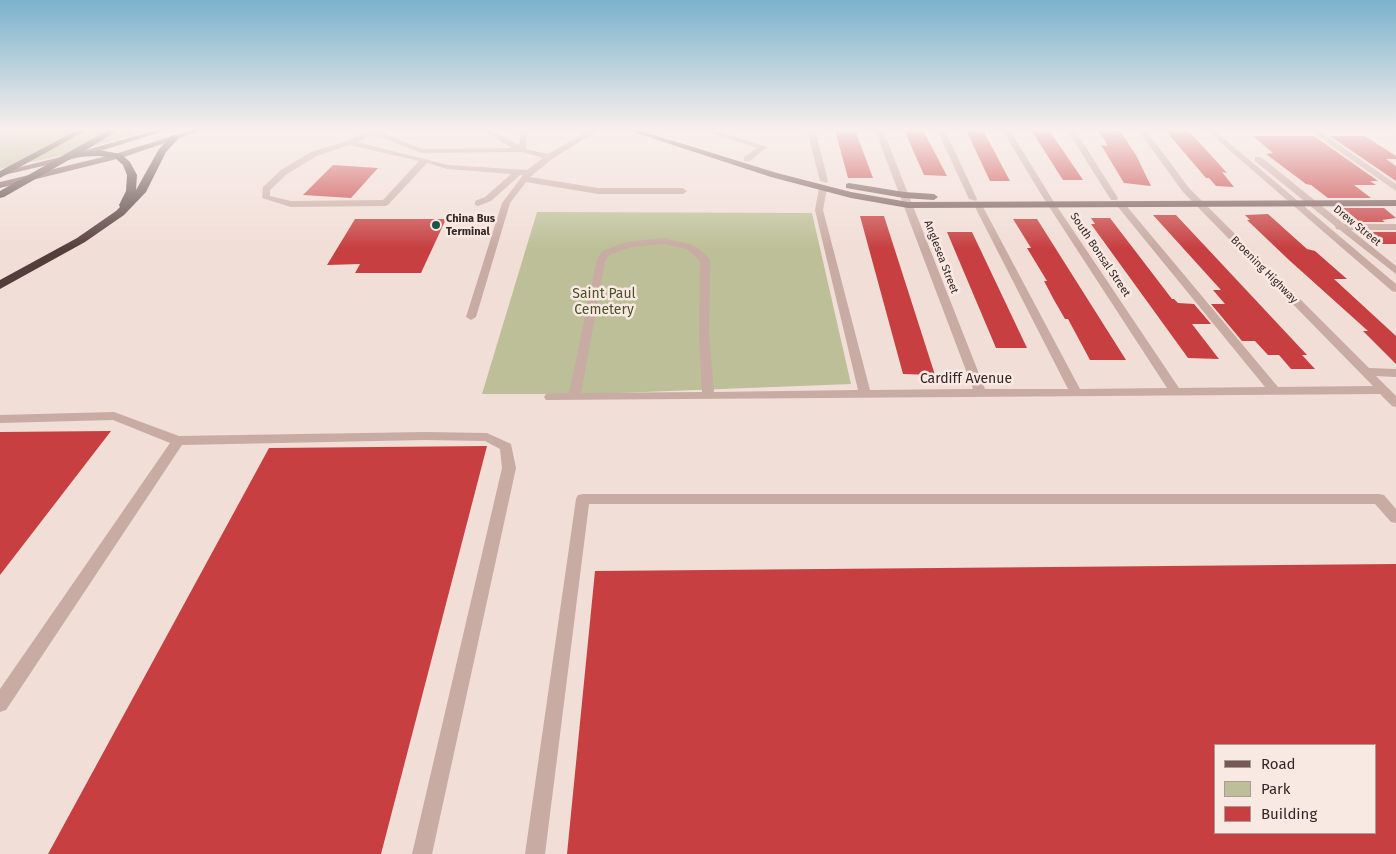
<!DOCTYPE html>
<style>
body{margin:0}
#map{position:relative;width:1396px;height:854px;overflow:hidden;background:#f1ded7;font-family:"Fira Sans",sans-serif}
canvas{display:block}
.legend{position:absolute;left:1214px;top:744px;width:162px;height:90px;box-sizing:border-box;background:#f9e9e3;border:1px solid #aa9b97;margin:0;padding:6px 9px;list-style:none;font-size:15px;color:#332625}
.legend li{display:flex;align-items:center;gap:10px;height:25px}
.legend b{width:25px;border:1px solid #aa9b97}
</style>
<div id="map">
<canvas width="1396" height="854"></canvas>
<ul class="legend">
<li><b style="height:6px;background:#765956"></b>Road</li>
<li><b style="height:14px;background:#bcbf97"></b>Park</li>
<li><b style="height:14px;background:#c73f40"></b>Building</li>
</ul>
</div>
<script>
const context = document.querySelector('canvas').getContext('2d');
context.lineJoin = 'round';
function fillPath(path, color) {
  context.fillStyle = color;
  context.fill(path, 'evenodd');
}
function toPath(rows) {
  const path = new Path2D();
  for (const r of rows) {
    path.moveTo(r[0], r[1]);
    for (let i = 2; i < r.length; i += 2) path.lineTo(r[i], r[i + 1]);
  }
  return path;
}
function strokePath(path, color, width, dash) {
  context.strokeStyle = color;
  context.lineWidth = width;
  context.lineCap = dash ? 'butt' : 'round';
  context.setLineDash(dash || []);
  context.stroke(path);
}
function drawText(font, color, halo, rows, align = 'center') {
  context.font = font + ' "Fira Sans",sans-serif';
  context.lineWidth = 5;
  context.setLineDash([]);
  context.textBaseline = 'middle';
  context.strokeStyle = halo;
  context.fillStyle = color;
  for (const [text, x, y, turn = 0] of rows) {
    context.save();
    context.translate(x, y);
    context.rotate((+turn || 0) * Math.PI / 180);
    context.textAlign = isNaN(turn) ? turn : align;
    if (halo) context.strokeText(text, 0, 0);
    context.fillText(text, 0, 0);
    context.restore();
  }
}
fillPath(toPath([
 [0,130,151,130,59,156,0,169],
 [537,212,812,213,851,384,592,394,482,394]
]), '#bcbf97');
strokePath(toPath([
 [0,132,10,130]
]), '#76aea2', 3);
fillPath(toPath([
 [835,130,855,130,873,178,848,178],
 [904,130,923,130,947,176,924,175],
 [966,130,983,130,1010,181,990,181],
 [1031,130,1049,130,1083,180,1063,180],
 [1097,130,1120,131,1136,155,1151,186,1124,183,1101,145,1107,146,1106,142],
 [1165,130,1188,130,1227,173,1222,172,1234,187,1216,186,1209,178,1206,178],
 [1253,136,1314,136,1378,181,1370,181,1376,185,1354,185,1371,198,1328,198,1311,185,1306,184,1266,154,1273,153],
 [1330,136,1365,136,1396,156,1396,159,1386,159,1396,166,1396,181],
 [333,165,378,168,351,198,303,195],
 [1340,208,1384,208,1396,218,1382,220,1385,222,1348,222,1334,211,1343,211],
 [1268,214,1307,249,1315,251,1347,279,1334,279,1396,336,1396,364,1363,331,1368,331,1289,260,1247,220,1250,220,1245,215],
 [1153,215,1176,215,1307,355,1302,355,1315,369,1291,369,1279,355,1268,355,1255,341,1242,341,1211,304,1225,304,1213,290,1221,290],
 [860,216,884,216,935,375,903,374],
 [1091,218,1110,218,1172,299,1174,299,1178,303,1194,304,1211,324,1192,324,1219,359,1188,358,1091,224,1095,224],
 [355,219,446,219,421,273,355,273,360,264,327,265],
 [1013,219,1037,219,1126,360,1090,360,1068,319,1065,319,1054,300,1044,281,1047,281,1027,248,1031,248],
 [947,232,972,232,1027,348,996,348],
 [1360,232,1396,232,1396,244,1375,244],
 [111,431,0,575,0,432],
 [487,446,381,854,48,854,269,448],
 [1396,564,1396,854,567,854,595,571],
 [1215,745,1375,745,1375,833,1215,833]
]), '#c73f40');
fillPath(toPath([
 [371,130,384,130,381,132,422,149,512,148,482,130,491,130,519,145,520,130,528,130,526,149,548,154,590,130,599,130,552,159,530,177,598,188,683,188,687,191,683,194,598,194,526,182,510,203,476,317,471,320,466,317,502,203,523,175,520,175,491,201,478,206,475,205,475,201,485,197,511,174,447,169,427,163,388,205,385,206,291,207,262,198,263,187,281,170,311,152,346,141,371,130],
 [375,135,421,153,522,152,543,158,527,170,448,165,357,142,375,135],
 [349,145,419,161,383,200,291,201,270,196,270,190,287,174,317,156,349,145],
 [702,130,713,130,767,147,750,161,744,161,744,157,757,148,702,130],
 [807,130,815,130,828,181,827,183,820,181,807,130],
 [875,130,883,130,985,389,1068,389,974,205,978,202,982,205,1080,389,1167,388,1044,199,1002,130,1010,130,1052,199,1179,388,1265,387,1118,207,1118,203,1124,203,1278,387,1373,386,1183,192,1138,130,1146,130,1189,188,1369,368,1396,369,1396,377,1376,376,1396,396,1396,407,1392,406,1380,394,546,400,544,397,546,394,569,393,597,259,603,251,626,242,664,238,693,245,705,254,710,261,709,335,714,392,858,390,815,210,819,188,823,185,827,188,823,210,870,390,973,389,875,130],
 [664,244,687,249,700,261,699,335,702,392,581,393,605,261,609,255,631,247,664,244],
 [937,130,945,130,977,199,976,201,969,199,937,130],
 [1067,130,1075,130,1118,198,1117,200,1111,200,1067,130],
 [1206,130,1214,130,1396,284,1396,292,1392,291,1206,130],
 [1309,130,1318,130,1396,184,1396,191,1309,130],
 [1255,157,1261,157,1344,224,1396,224,1396,230,1351,230,1396,266,1396,274,1340,230,1336,229,1335,226,1255,161,1255,157],
 [114,412,179,436,425,432,487,433,511,444,516,468,432,854,412,854,502,468,500,449,485,441,425,440,182,445,6,710,0,712,0,689,170,443,113,420,0,423,0,415,114,412],
 [583,494,1379,494,1384,495,1396,509,1396,523,1391,522,1375,504,589,504,545,854,525,854,576,499,578,495,583,494]
]), '#c8aba3');
fillPath(toPath([
 [156,130,167,130,81,157,0,176,0,172,76,153,156,130],
 [192,130,203,130,121,158,0,188,0,182,115,154,192,130],
 [627,130,638,130,777,173,851,192,908,202,1396,200,1396,206,908,208,851,198,771,177,627,130],
 [849,183,904,192,934,194,938,197,934,200,904,198,846,188,846,184,849,183]
]), '#765956');
fillPath(toPath([
 [77,130,87,130,0,178,0,171,77,130],
 [108,130,118,130,83,152,99,150,121,154,130,162,137,175,136,190,159,149,171,136,174,135,179,138,166,152,146,192,124,215,85,242,0,289,0,280,77,238,116,211,120,207,119,205,126,191,127,175,123,165,115,158,99,156,74,157,4,197,0,198,0,191,108,130]
]), '#543e3c');
const sky = context.createLinearGradient(0, 0, 0, 249);
sky.addColorStop(0, '#7ab2cc');
sky.addColorStop(0.52, '#f9f0ed');
sky.addColorStop(1, '#f9f0ed00');
context.fillStyle = sky;
context.fillRect(0, 0, 1396, 249);
for (const [x, y, r, color] of [
 [436,225,5,"#1b554a"]
]) {
  const dot = new Path2D();
  dot.arc(x, y, r, 0, 2 * Math.PI);
  context.fillStyle = color;
  context.fill(dot);
  strokePath(dot, '#f9e9e3', 2);
}
drawText('bold 11px', '#332625', '#f9e9e3', [
 ["China Bus",446,219],
 ["Terminal",446,232]
], 'left');
drawText('11px', '#332625', '#f9e9e3', [
 ["Drew Street",1357,226,39],
 ["South Bonsal Street",1100,255,56],
 ["Anglesea Street",941,257,69],
 ["Broening Highway",1264,270,45]
]);
drawText('14px', '#4d5229', '#f9e9e3', [
 ["Saint Paul",604,294],
 ["Cemetery",604,310]
]);
drawText('14px', '#332625', '#f9e9e3', [
 ["Cardiff Avenue",966,379]
]);
</script>
